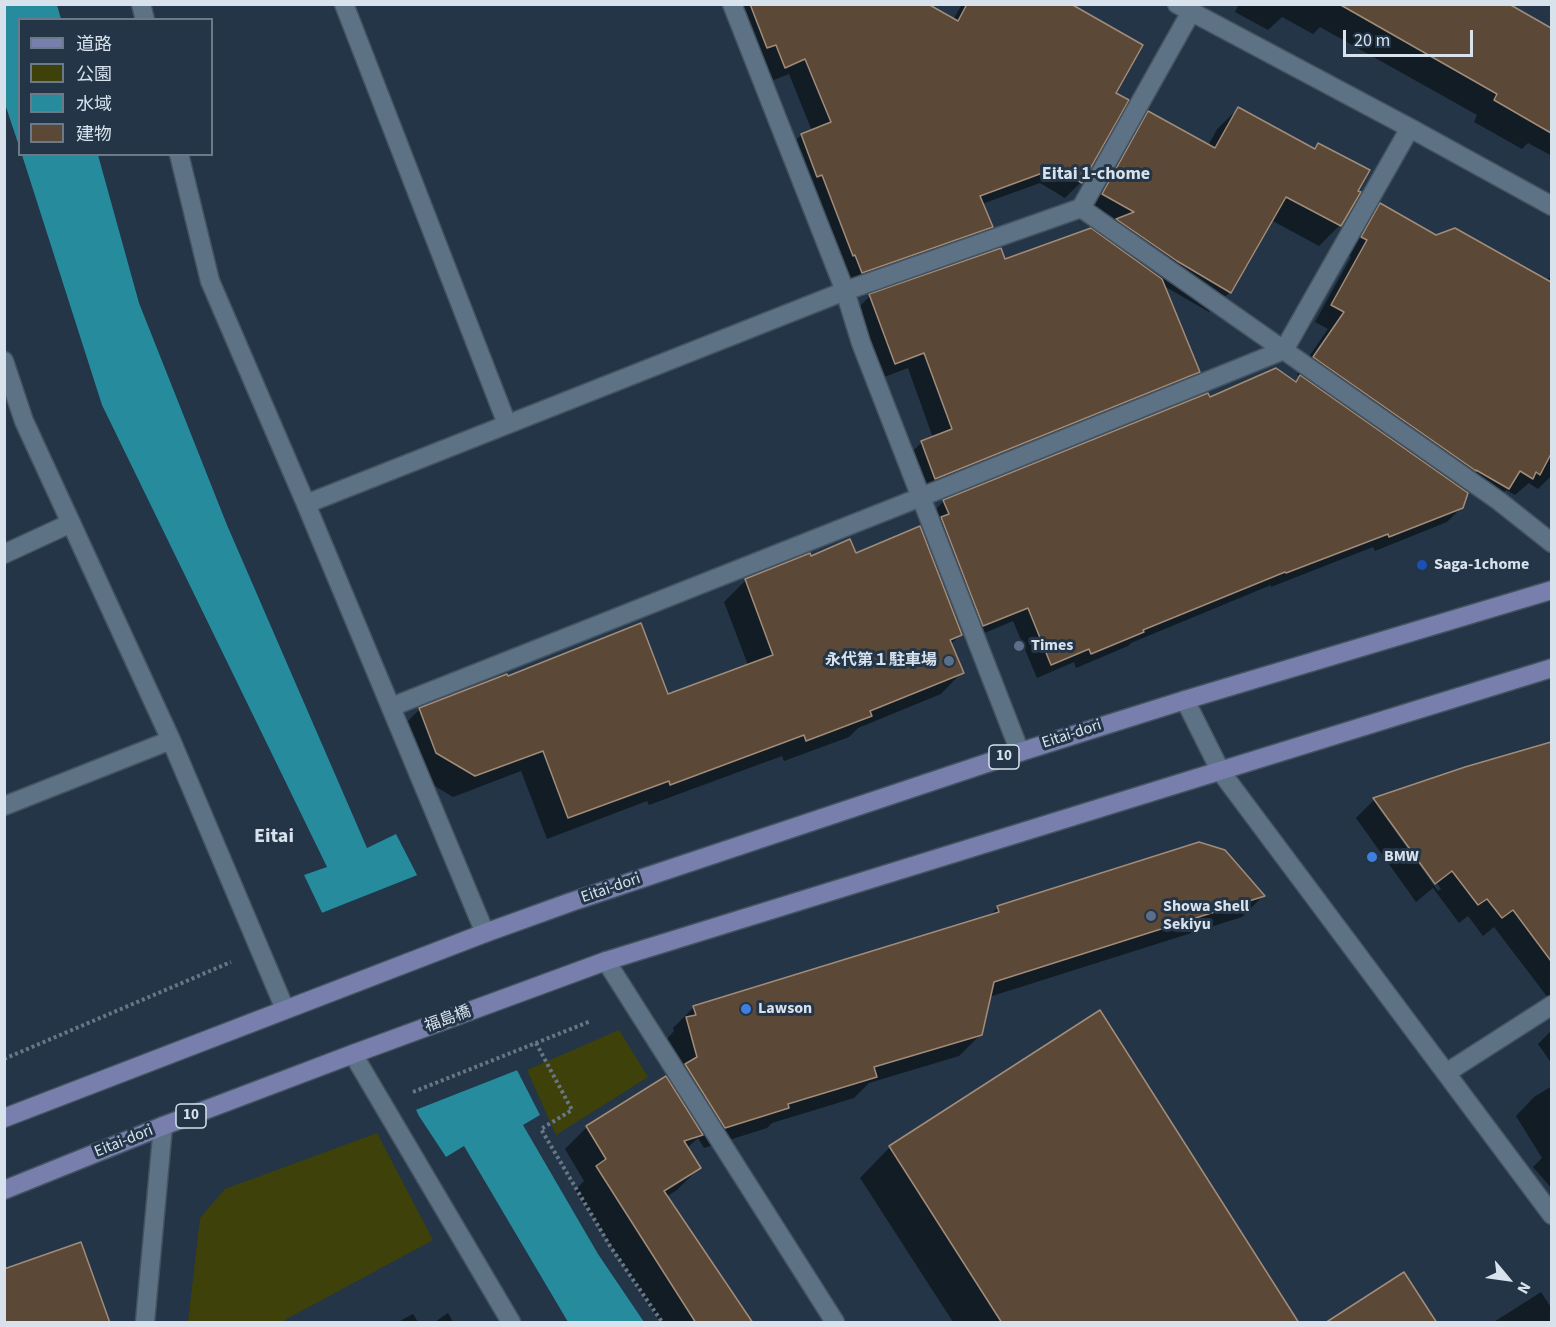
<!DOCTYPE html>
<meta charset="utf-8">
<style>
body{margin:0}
#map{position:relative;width:1556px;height:1327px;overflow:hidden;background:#233546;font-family:"Source Sans 3","Noto Sans JP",sans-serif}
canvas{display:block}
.frame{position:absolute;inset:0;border:6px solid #d7e2ed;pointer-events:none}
.legend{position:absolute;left:18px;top:18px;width:195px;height:138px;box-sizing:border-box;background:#233546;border:2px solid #6b7a89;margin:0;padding:8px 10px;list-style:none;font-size:18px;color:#d7e2ed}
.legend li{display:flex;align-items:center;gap:12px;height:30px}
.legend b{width:30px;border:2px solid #6b7a89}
.north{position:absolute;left:1478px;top:1249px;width:60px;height:60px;-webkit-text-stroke:4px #233546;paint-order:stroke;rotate:119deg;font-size:16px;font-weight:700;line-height:24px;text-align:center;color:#d7e2ed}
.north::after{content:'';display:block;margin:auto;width:21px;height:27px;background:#d7e2ed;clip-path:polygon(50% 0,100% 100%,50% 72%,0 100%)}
.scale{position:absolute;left:1343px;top:30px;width:130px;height:27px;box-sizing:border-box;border:3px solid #d7e2ed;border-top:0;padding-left:8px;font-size:18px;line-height:21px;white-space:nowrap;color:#d7e2ed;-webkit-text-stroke:4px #233546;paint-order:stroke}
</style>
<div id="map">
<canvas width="1556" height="1327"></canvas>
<div class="frame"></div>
<ul class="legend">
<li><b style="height:8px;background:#787fac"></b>道路</li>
<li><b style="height:16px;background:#3f410a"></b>公園</li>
<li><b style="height:16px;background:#268b9c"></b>水域</li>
<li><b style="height:16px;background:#5b4836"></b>建物</li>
</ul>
<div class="north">N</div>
<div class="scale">20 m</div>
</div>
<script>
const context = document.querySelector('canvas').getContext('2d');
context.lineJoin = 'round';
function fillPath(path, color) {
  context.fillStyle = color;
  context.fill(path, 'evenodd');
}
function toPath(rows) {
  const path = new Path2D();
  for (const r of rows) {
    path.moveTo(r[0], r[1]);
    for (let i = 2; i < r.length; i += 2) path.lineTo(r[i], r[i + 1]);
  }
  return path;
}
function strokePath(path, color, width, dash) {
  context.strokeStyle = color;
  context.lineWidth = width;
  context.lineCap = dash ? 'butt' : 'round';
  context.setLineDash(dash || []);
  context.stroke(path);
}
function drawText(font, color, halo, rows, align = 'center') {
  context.font = font + ' "Source Sans 3","Noto Sans JP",sans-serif';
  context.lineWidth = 6;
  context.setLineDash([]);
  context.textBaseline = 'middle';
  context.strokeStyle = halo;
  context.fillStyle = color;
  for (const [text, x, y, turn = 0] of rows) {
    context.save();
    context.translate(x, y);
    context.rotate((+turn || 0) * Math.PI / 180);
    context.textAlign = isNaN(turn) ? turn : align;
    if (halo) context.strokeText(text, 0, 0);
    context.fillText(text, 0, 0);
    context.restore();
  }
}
fillPath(toPath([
 [619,1030,648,1077,556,1135,527,1070],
 [377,1133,433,1240,281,1322,188,1322,200,1218,225,1189]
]), '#3f410a');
fillPath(toPath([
 [4,5,57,5,61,19,20,20,19,146,5,104],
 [22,155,98,155,139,303,227,525,367,848,396,834,540,1115,523,1125,598,1254,644,1322,568,1322,464,1146,446,1157,419,1116,304,875,327,867,102,405]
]), '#268b9c');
fillPath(toPath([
 [420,874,520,1069,413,1111,319,914]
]), '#233546');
fillPath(toPath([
 [729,4,925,4,953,20,962,4,1018,4,1114,94,1081,182,1065,198,1040,183,982,204,991,227,975,242,846,288,786,151,801,135,812,131,789,74,769,82],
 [1239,4,1493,4,1515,10,1552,30,1552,156,1528,143,1522,149,1474,122,1477,115,1320,27,1313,34,1282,17,1268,30,1235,12],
 [1238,109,1313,150,1319,144,1340,225,1319,246,1271,220,1230,292,1209,312,1164,286,1198,372,1182,388,919,494,905,459,921,443,933,438,908,368,879,379,854,312,870,296,1100,237,1108,230,1082,215,1128,134,1148,113,1208,146,1217,129],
 [1381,205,1436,236,1546,280,1552,276,1552,475,1538,489,1529,483,1515,495,1506,490,1491,505,1467,491,1462,507,1447,522,1375,551,1373,547,1271,587,1271,585,1131,643,1128,646,1076,668,1074,662,1037,678,1013,621,968,640,929,516,944,501,1209,399,1295,383,1300,377,1297,374,1328,329,1315,322,1351,257,1345,254,1363,222],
 [856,555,961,634,951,644,962,672,941,694,858,728,849,737,784,761,782,756,649,805,647,801,547,839,521,771,453,797,415,774,398,731,420,709,507,678,668,696,748,665,724,602,746,580,810,558],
 [1552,743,1552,1003,1494,927,1483,936,1468,916,1459,923,1433,888,1416,902,1356,818,1374,800,1466,768],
 [1378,807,1381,807,1441,889,1438,891],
 [1263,896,1242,917,989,997,980,1035,959,1056,869,1083,854,1098,772,1123,767,1128,704,1148,698,1138,687,1148,699,1168,677,1190,666,1197,752,1322,660,1322,575,1190,584,1181,565,1149,587,1127,668,1083,676,1075,666,1040,674,1031,673,1028,694,1007,989,917,998,907],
 [1552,1030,1552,1064,1538,1044],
 [1552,1086,1552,1189,1533,1167,1542,1158,1516,1116,1534,1097],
 [890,1147,1297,1322,953,1322,860,1178],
 [1541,1292,1552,1309,1552,1322,1494,1322],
 [448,1313,453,1322,435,1322],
 [413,1314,418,1322,398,1322]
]), '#0007');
const building = toPath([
 [750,4,928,4,958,21,967,4,1071,4,1143,45,1116,93,1129,100,1082,183,1056,168,980,196,993,227,862,273,855,255,853,256,822,175,817,177,801,134,831,122,805,59,785,68,776,45,767,48,750,4],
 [1339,4,1509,4,1551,28,1551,133,1494,100,1497,94,1339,4],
 [1238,107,1315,149,1318,143,1370,170,1358,191,1361,192,1341,226,1286,197,1231,293,1177,261,1116,219,1134,212,1102,194,1148,111,1215,148,1238,107],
 [1380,203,1436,235,1455,228,1551,282,1551,454,1540,475,1536,472,1533,479,1520,471,1509,489,1476,470,1476,471,1313,357,1344,312,1331,305,1367,240,1361,237,1380,203],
 [1091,228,1162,279,1200,372,935,479,921,441,952,429,924,353,895,364,869,294,1001,248,1005,259,1091,228],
 [1276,368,1296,382,1300,375,1468,493,1463,508,1389,537,1388,534,1286,573,1285,572,1143,630,1144,632,1091,654,1089,649,1051,665,1028,608,983,626,941,517,949,514,943,500,1208,393,1210,397,1276,368],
 [920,526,962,635,950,640,964,673,870,711,872,716,806,741,804,735,670,785,669,781,568,818,543,751,475,776,436,753,419,708,507,674,508,676,641,623,668,694,773,655,745,579,810,553,811,556,850,539,856,553,920,526],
 [1551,742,1551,961,1513,910,1502,918,1487,899,1478,905,1452,871,1435,884,1373,798,1465,767,1551,742],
 [1199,842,1225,850,1265,896,994,982,982,1035,874,1067,877,1077,788,1104,789,1108,725,1128,685,1064,697,1057,686,1017,696,1015,693,1006,999,912,997,906,1199,842],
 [1100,1010,1299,1323,1002,1323,889,1146,1100,1010],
 [666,1076,703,1135,684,1141,701,1168,664,1191,753,1323,696,1323,596,1166,606,1159,586,1126,666,1076],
 [81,1242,110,1323,4,1323,4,1269,81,1242],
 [1404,1272,1437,1323,1325,1323,1404,1272]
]);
fillPath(building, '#5b4836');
strokePath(building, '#a28c79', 1.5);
const lane = toPath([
 [344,4,507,424],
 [1081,208,1499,501,1552,543],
 [4,554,71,523],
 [1446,1073,1552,1005]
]);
const street = toPath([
 [141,4,145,20],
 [732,4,845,291,861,343,1020,752],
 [1177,4,1410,128,1552,206],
 [179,154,210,281,306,504,485,933],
 [4,361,24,421,171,740,285,1009],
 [306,504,845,291,1081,208,1191,12],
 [391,707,921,497,1284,350,1410,128],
 [4,806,171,740],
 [606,961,835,1322],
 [353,1054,511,1322],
 [145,1322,163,1126]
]);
const secondary = toPath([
 [1185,700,1221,772,1552,1215]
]);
const primary = toPath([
 [4,1118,485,933,571,902,1020,752,1185,700,1552,590],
 [4,1190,163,1126,353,1054,606,961,1552,668]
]);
strokePath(lane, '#445361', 21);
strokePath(street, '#445361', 21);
strokePath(secondary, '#445361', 21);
strokePath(primary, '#445361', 21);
strokePath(toPath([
 [536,1043,572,1110,541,1129,610,1246,662,1322],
 [4,1059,231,962],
 [413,1092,591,1021]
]), '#687786', 4, [3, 3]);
strokePath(lane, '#5d7284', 18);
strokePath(street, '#5d7284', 18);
strokePath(secondary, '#5d7284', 18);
strokePath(primary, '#787fac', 18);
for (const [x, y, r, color] of [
 [1422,565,6,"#1a4fb4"],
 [1019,646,6,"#5c6f8a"],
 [949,661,6,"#5c6f8a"],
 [1372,857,6,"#3f7fe0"],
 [1151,916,6,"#5c6f8a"],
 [746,1009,6,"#3f7fe0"]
]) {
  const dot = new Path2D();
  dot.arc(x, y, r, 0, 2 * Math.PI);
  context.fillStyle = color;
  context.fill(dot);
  strokePath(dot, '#233546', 2);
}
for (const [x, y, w] of [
 [1004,757,30],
 [191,1116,30]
]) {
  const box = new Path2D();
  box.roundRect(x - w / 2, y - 12, w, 24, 4.5);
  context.fillStyle = '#233546';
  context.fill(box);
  strokePath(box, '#d7e2ed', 1.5);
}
drawText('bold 15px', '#d7e2ed', null, [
 ["10",1004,757],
 ["10",191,1116]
]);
drawText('bold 16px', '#d7e2ed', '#233546', [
 ["Saga-1chome",1434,565],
 ["Times",1031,646],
 ["永代第１駐車場",937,661,"right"],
 ["BMW",1384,857],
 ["Showa Shell",1163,907],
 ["Sekiyu",1163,925],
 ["Lawson",758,1009]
], 'left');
drawText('16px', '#d7e2ed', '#233546', [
 ["Eitai-dori",1072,735,-18],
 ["Eitai-dori",611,889,-19],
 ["福島橋",448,1020,-20],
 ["Eitai-dori",124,1142,-22]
]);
drawText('bold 18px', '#d7e2ed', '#233546', [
 ["Eitai 1-chome",1096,175]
]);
drawText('bold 20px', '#d7e2ed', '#233546', [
 ["Eitai",274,838]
]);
</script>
